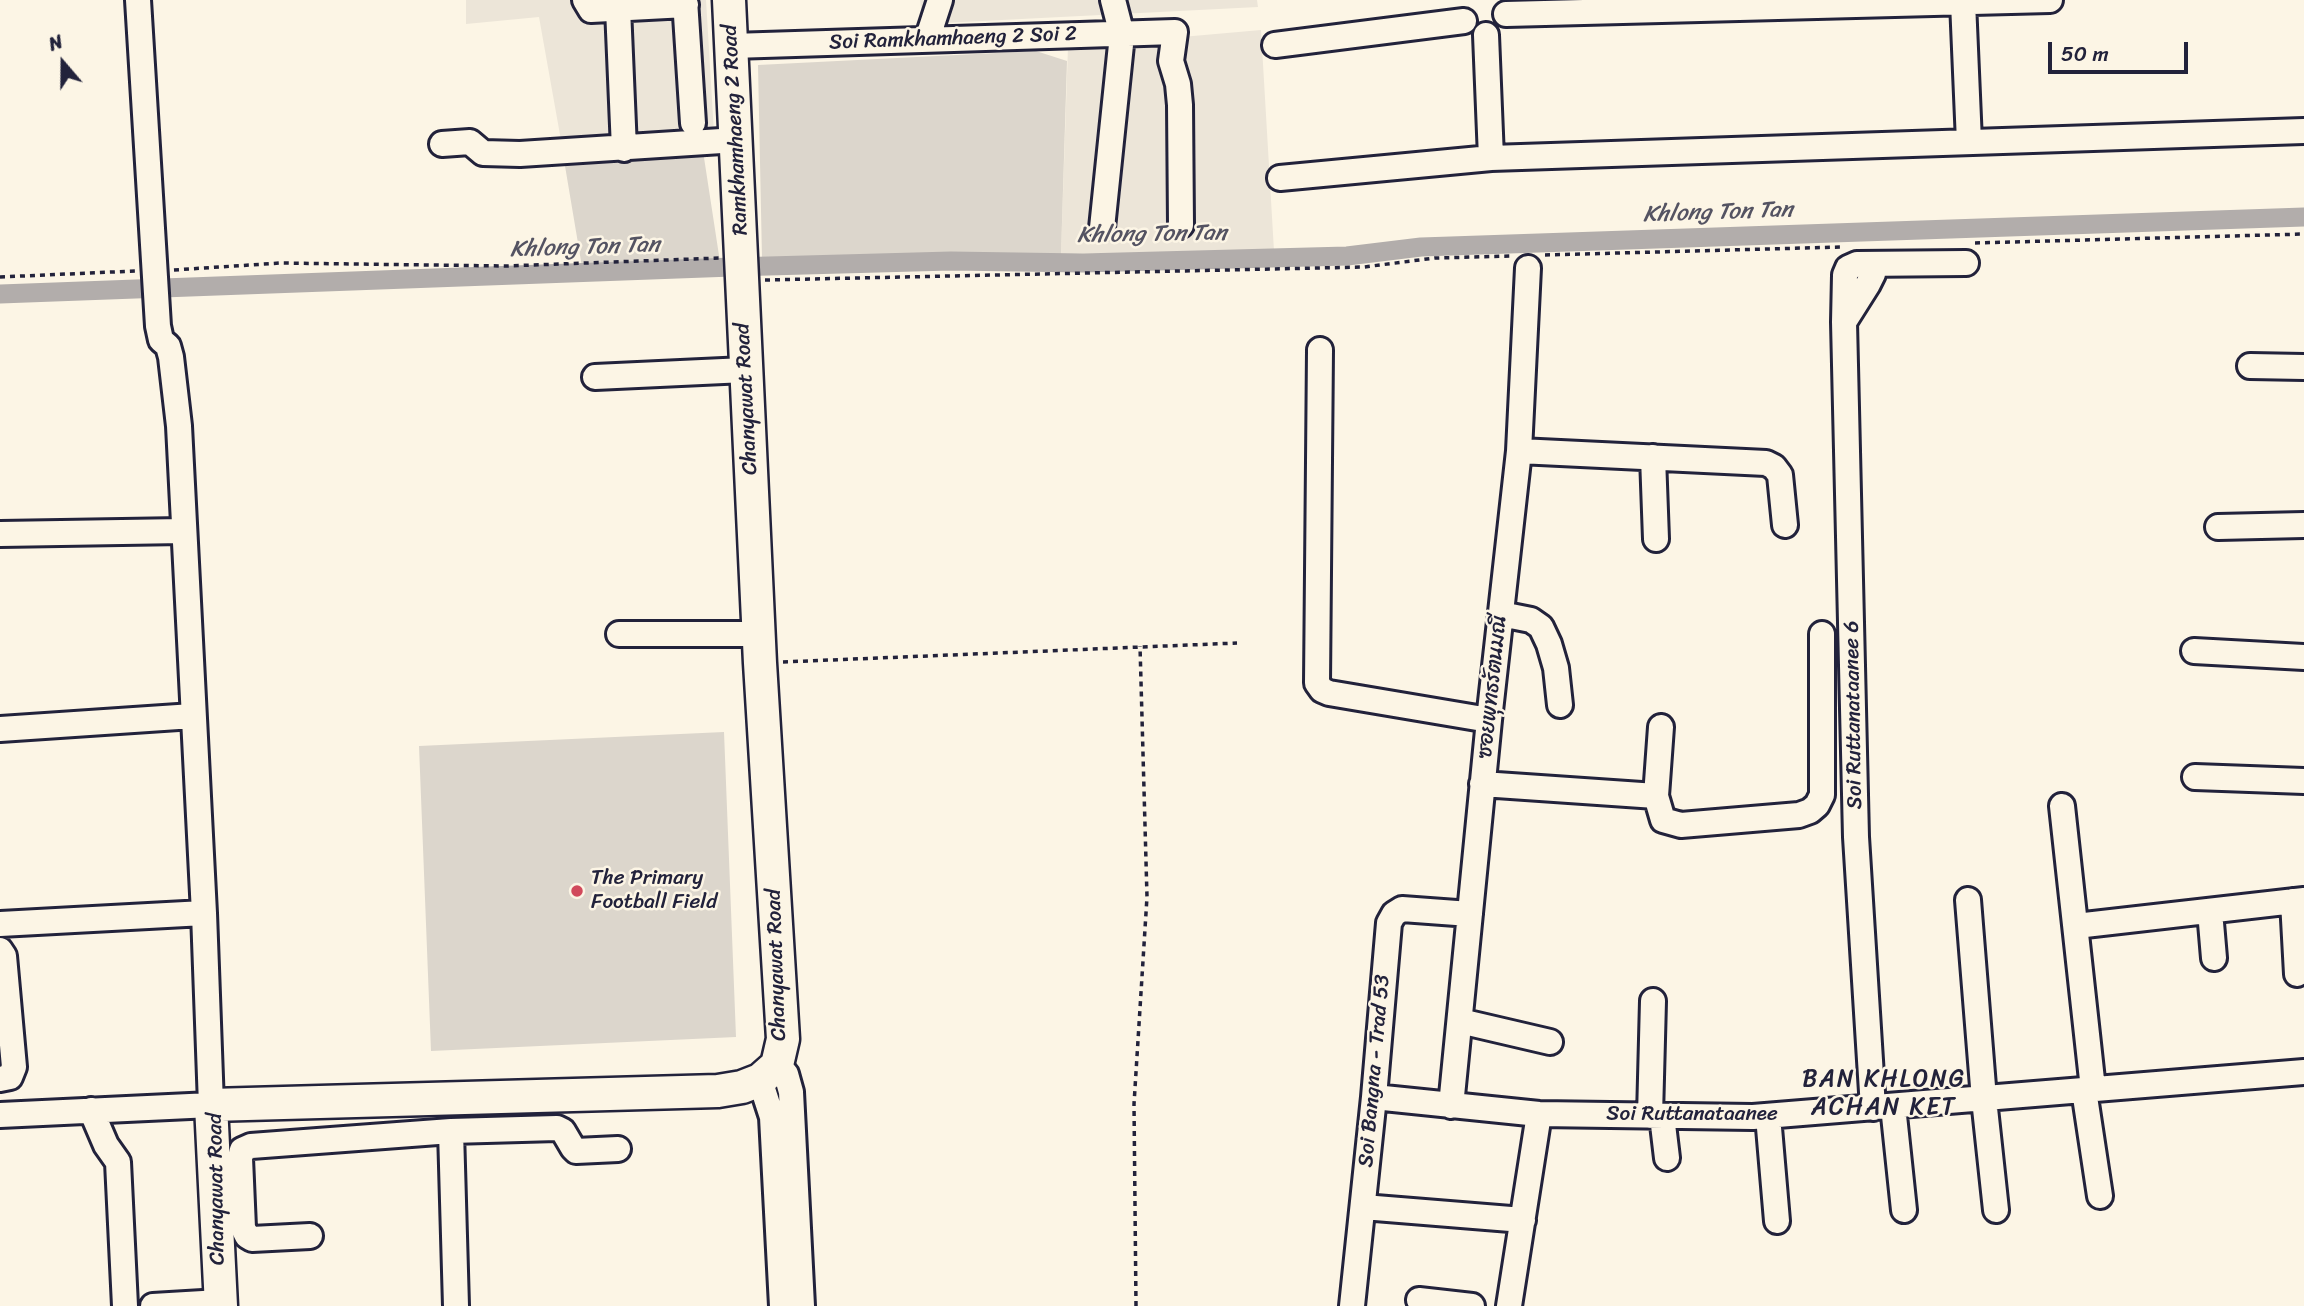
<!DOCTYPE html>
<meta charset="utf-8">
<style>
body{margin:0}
#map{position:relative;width:2304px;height:1306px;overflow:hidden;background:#fcf5e5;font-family:Sriracha,sans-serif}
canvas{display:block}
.north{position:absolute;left:28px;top:28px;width:70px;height:70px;-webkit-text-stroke:5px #fcf5e5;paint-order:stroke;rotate:340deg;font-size:19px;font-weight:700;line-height:28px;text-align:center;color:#22223b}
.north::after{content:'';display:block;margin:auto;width:24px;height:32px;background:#22223b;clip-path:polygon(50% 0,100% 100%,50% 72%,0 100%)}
.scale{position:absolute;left:2048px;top:42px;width:140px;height:32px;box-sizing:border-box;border:4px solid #22223b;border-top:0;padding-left:9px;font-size:21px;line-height:24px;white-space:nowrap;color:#22223b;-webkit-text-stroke:5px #fcf5e5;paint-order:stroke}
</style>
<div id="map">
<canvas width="2304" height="1306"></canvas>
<div class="north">N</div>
<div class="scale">50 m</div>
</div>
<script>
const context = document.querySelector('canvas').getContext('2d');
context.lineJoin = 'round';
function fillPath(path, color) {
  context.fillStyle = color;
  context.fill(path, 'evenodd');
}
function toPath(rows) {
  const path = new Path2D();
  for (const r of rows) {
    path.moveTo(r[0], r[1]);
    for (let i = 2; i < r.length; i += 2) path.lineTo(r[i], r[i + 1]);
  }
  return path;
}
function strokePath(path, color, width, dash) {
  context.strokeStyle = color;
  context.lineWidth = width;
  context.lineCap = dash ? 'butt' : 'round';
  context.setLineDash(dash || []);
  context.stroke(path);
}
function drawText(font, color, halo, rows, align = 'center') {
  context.font = font + ' Sriracha,"Playpen Sans Thai",sans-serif';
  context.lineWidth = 5;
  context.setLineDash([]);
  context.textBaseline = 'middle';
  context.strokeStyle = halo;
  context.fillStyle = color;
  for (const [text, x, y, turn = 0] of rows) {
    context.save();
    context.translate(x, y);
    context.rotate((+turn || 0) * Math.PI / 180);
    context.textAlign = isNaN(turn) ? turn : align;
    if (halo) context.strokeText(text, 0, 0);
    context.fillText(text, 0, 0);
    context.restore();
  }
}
fillPath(toPath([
 [466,0,706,0,714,133,562,146,539,17,466,24],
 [920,0,1257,0,1258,7,923,24],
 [1261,30,1274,251,1061,254,1068,47]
]), '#ece5d8');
fillPath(toPath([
 [1036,51,1067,61,1061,254,762,259,758,65],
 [703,151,720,262,582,267,564,160],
 [724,732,736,1037,431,1051,419,746]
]), '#dcd6cc');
strokePath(toPath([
 [0,294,732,267,951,261,1083,263,1347,256,1421,247,2304,217]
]), '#b2adab', 19);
const minor = toPath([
 [585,0,591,10,686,5],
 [685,0,693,123],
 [1963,2,1969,142],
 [618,8,624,149],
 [1506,14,2050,0],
 [1486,35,1491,158],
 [927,40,940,0],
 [1275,45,1464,21],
 [732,46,1175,32,1171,61,1178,84,1180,105,1181,225],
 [442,144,470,142,483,153,520,154,737,140],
 [1280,178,1491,158,2304,131],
 [1102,228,1122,35,1113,0],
 [1844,322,1868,284,1873,274,1874,264],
 [1320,350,1317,683,1322,690,1329,693,1489,720],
 [2250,366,2304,367],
 [595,377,745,370],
 [1519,451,1766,463,1774,467,1780,475,1785,525],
 [1653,457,1656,539],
 [2218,527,2304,525],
 [0,534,183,531],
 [1501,614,1531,620,1541,627,1549,644,1556,668,1560,705],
 [619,634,759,634],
 [2194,651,2304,657],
 [1661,727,1656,796,1663,820,1681,825,1799,815,1810,811,1817,805,1822,795,1822,634],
 [0,729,193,716],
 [2195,777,2304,781],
 [1482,784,1656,796],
 [2062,806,2093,1089],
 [1968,900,1984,1099,1996,1210],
 [2293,901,2297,974],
 [2210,911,2214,958],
 [0,924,204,913],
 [2076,926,2304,900],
 [0,950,4,956,14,1067,10,1077,0,1079],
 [1460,1021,1550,1042],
 [777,1065,786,1074,791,1092,802,1306],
 [760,1080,772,1117,782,1306],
 [2084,1090,2100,1196],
 [1374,1097,1539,1114,1753,1117,2304,1072],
 [1451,1106,1489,720,1519,451,1528,268],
 [1893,1106,1904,1210],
 [1873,1108,1856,837,1844,322,1845,275,1848,268,1857,264,1966,263],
 [91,1110,106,1145,118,1162,125,1306],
 [0,1115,211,1105,204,913,179,426,171,357,168,346,161,340,158,326,138,0],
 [1650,1116,1653,1001],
 [1662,1116,1667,1158],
 [1768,1116,1777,1221],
 [451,1131,456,1306],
 [1363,1207,1523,1220],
 [310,1236,252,1239,247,1236,243,1228,240,1158,242,1150,251,1146,451,1131,557,1128,563,1131,573,1148,576,1151,618,1149],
 [1419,1300,1472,1306],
 [153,1306,220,1302],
 [1352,1306,1374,1097,1389,923,1394,914,1402,909,1470,914],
 [1509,1306,1539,1114]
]);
const major = toPath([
 [221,1306,211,1105,718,1091,742,1087,760,1080,777,1065,783,1039,760,663,729,0]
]);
strokePath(minor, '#22223b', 30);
strokePath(major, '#22223b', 37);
strokePath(toPath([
 [1975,243,2304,234],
 [1545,255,1841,247],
 [174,270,280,263,506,266,719,258],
 [0,277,135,271],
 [765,280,1364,267,1435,258,1513,256],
 [783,662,1237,643],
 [1136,1306,1134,1104,1147,897,1140,646]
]), '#22223b', 3.5, [5, 5]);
strokePath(minor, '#fcf5e5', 24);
strokePath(major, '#fcf5e5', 32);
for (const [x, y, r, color] of [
 [577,891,7,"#d1495b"]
]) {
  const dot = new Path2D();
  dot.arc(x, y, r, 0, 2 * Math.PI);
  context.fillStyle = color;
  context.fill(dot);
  strokePath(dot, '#fcf5e5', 2.5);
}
drawText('21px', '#22223b', '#fcf5e5', [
 ["Soi Ramkhamhaeng 2 Soi 2",953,39,-2],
 ["Ramkhamhaeng 2 Road",736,130,-93],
 ["Chanyawat Road",747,399,-93],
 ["ซอยพุทธรัตนมณี",1493,687,-84],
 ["Soi Ruttanataanee 6",1854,715,-91],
 ["Chanyawat Road",777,965,-92],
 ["Soi Bangna - Trad 53",1375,1071,-85],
 ["Soi Ruttanataanee",1692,1115],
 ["Chanyawat Road",217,1189,-91]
]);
drawText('21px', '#22223b', '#fcf5e5', [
 ["The Primary",591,879],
 ["Football Field",591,903]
], 'left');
drawText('italic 23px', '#545362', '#fcf5e5', [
 ["Khlong Ton Tan",1718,213,-2],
 ["Khlong Ton Tan",1152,235,-1],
 ["Khlong Ton Tan",585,248,-2]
]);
context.letterSpacing = '2px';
drawText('24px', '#22223b', '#fcf5e5', [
 ["BAN KHLONG",1884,1080],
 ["ACHAN KET",1884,1108]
]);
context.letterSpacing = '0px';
</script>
